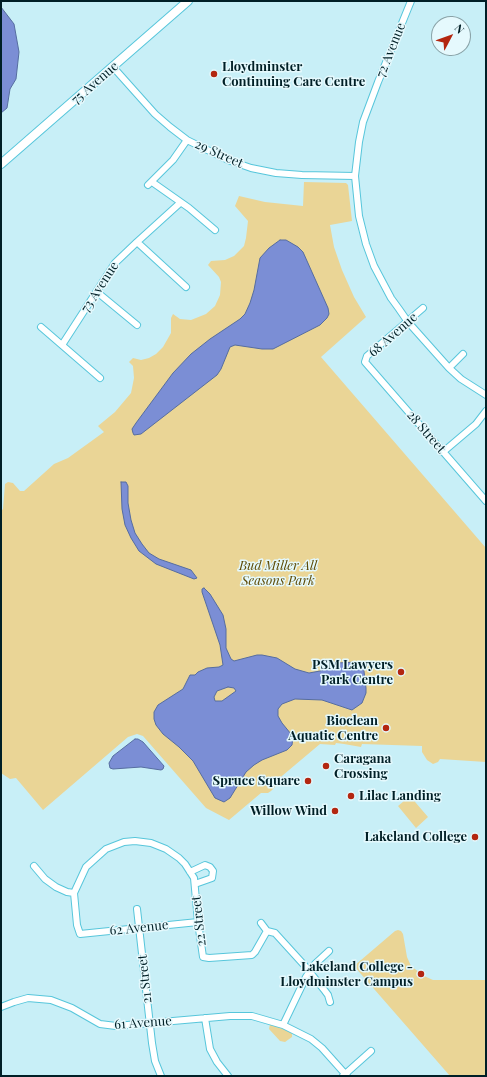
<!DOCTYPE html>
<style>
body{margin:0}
#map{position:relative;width:487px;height:1077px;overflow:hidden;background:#c8eff7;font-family:"Playfair Display",serif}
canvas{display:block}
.frame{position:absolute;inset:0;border:2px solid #001f26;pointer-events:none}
.north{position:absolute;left:431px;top:16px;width:40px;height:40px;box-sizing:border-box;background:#e5f9fd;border:1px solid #89a2a7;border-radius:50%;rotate:49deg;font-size:11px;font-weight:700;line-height:16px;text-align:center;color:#001f26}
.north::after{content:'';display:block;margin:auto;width:14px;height:18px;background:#b32610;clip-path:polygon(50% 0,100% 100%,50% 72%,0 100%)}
</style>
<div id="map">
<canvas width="487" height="1077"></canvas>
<div class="frame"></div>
<div class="north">N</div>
</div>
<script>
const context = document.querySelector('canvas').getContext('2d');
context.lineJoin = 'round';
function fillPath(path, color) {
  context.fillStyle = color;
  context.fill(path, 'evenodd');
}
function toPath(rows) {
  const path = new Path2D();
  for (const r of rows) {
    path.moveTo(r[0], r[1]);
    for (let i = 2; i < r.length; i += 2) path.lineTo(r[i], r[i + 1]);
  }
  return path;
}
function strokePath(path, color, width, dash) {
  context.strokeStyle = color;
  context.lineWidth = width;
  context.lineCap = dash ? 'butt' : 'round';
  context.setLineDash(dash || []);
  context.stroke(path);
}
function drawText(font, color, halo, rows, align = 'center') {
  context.font = font + ' "Playfair Display",serif';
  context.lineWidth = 3;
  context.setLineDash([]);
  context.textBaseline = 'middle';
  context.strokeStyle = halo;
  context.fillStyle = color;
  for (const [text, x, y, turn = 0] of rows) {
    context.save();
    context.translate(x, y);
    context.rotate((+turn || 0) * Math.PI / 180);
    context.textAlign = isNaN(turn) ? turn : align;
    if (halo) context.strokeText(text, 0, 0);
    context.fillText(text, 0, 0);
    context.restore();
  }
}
fillPath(toPath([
 [304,182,346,183,348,185,352,221,330,225,334,247,342,270,354,297,366,317,321,357,486,548,486,762,440,759,438,762,433,764,427,760,422,752,422,746,362,744,361,747,344,744,336,743,335,745,320,744,276,781,275,787,271,791,268,793,261,793,229,820,206,808,143,736,137,734,128,737,43,810,16,778,10,779,1,773,1,511,3,509,5,484,8,482,13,483,20,491,24,491,54,464,68,458,104,432,98,426,115,412,131,393,134,378,133,366,129,362,133,358,141,360,149,358,156,354,163,347,171,333,171,318,173,314,180,319,191,320,206,314,215,306,220,295,221,282,219,277,208,265,211,261,225,260,234,256,244,246,246,238,248,221,235,206,239,196,265,202,303,206],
 [410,796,428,817,416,828,398,806],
 [398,930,401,931,403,934,407,957,411,966,424,976,433,980,486,980,486,1076,450,1076,354,966,395,931],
 [270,1024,290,1031,292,1034,292,1037,285,1042,280,1041,269,1029]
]), '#ead596');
const water = toPath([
 [1,7,14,24,19,52,16,79,10,89,7,108,1,113,1,7],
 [280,240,286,240,298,247,303,252,328,308,329,314,327,318,320,325,273,349,262,349,235,345,230,347,221,369,217,375,141,434,134,435,133,433,132,429,136,423,173,373,191,354,210,339,240,319,245,314,250,303,254,290,260,258,269,248,280,240],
 [121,482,126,482,128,486,128,503,131,520,135,533,142,544,149,553,159,559,191,570,197,578,194,579,156,564,139,551,131,538,125,525,122,509,121,482],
 [204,588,210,594,223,615,226,629,226,648,231,659,234,661,257,655,262,655,277,658,295,669,309,673,320,671,337,663,357,662,363,663,366,688,366,693,362,703,352,710,322,700,295,699,282,704,278,709,278,716,282,723,291,734,293,737,292,745,287,750,262,760,254,765,246,772,230,798,224,802,215,798,193,761,179,747,163,734,156,725,154,719,154,712,158,705,183,689,190,675,195,675,198,672,207,668,219,667,223,665,220,645,202,592,202,589,204,588],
 [228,687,234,688,236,691,222,701,215,701,214,697,217,691,228,687],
 [135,739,138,739,143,742,164,766,163,769,161,770,141,767,113,769,110,768,109,763,113,756,135,739]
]);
fillPath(water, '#7b8ed5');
strokePath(water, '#566da0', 1);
const minor = toPath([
 [411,1,378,82,363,122,359,142,355,176,359,216,366,244,374,266,391,298,399,309,408,322,449,368,461,379,486,395],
 [113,67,155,114,170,127,187,140,228,160,251,168,276,173,302,175,355,176],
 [152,182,189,208,215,230],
 [148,185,173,160,187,140],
 [137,242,186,287],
 [97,292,137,325],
 [423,308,367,356,365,362,486,501],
 [41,327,100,378],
 [62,345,115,263,137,242,180,203],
 [449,368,463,354],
 [443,452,476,424,486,411],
 [34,866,45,879,56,887,67,892,74,893],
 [190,872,205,865,210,867,213,871,212,878,195,884],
 [137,909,152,1043,155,1061,161,1076],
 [198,922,80,934,77,925,74,893,86,867,106,849,124,842,135,841,151,843,166,849,179,858,185,864,194,878,198,922,203,957,209,958,252,955,255,952,267,931],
 [261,923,267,931,275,933,305,966,325,991,328,995,330,1002],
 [1,1007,14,1002,28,998,51,1000,72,1008,100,1024,116,1026,230,1016,252,1016,283,1025,311,1039,322,1048,347,1076],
 [205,1018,210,1049,217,1062,228,1076],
 [283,1025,306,977,315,964,329,951],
 [343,1076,371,1051]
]);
const major = toPath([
 [1,164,188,1]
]);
strokePath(minor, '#57c6db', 8);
strokePath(major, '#57c6db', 10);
strokePath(minor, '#fff', 6);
strokePath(major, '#fff', 8);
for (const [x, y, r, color] of [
 [214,74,4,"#b32610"],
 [401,672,4,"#b32610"],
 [386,728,4,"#b32610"],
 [326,766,4,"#b32610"],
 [308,781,4,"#b32610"],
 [351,796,4,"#b32610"],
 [335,811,4,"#b32610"],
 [475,837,4,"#b32610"],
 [421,974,4,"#b32610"]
]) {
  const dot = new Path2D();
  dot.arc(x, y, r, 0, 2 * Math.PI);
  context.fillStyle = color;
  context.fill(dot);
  strokePath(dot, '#e5f9fd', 1.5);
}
drawText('13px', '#001f26', '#e5f9fd', [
 ["72 Avenue",391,50,-68],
 ["75 Avenue",95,83,-41],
 ["29 Street",219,154,24],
 ["73 Avenue",100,287,-57],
 ["68 Avenue",393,335,-41],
 ["28 Street",426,432,49],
 ["22 Street",199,921,-96],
 ["62 Avenue",139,928,-6],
 ["21 Street",145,979,-96],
 ["61 Avenue",143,1023,-4]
]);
drawText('bold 13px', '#001f26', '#e5f9fd', [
 ["Lloydminster",222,67,"left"],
 ["Continuing Care Centre",222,82,"left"],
 ["PSM Lawyers",393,665],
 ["Park Centre",393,680],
 ["Bioclean",378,721],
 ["Aquatic Centre",378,736],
 ["Caragana",334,759,"left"],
 ["Crossing",334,774,"left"],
 ["Spruce Square",300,781],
 ["Lilac Landing",359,796,"left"],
 ["Willow Wind",327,811],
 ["Lakeland College",467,837],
 ["Lakeland College -",413,967],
 ["Lloydminster Campus",413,982]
], 'right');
drawText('italic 13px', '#5d4a04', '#e5f9fd', [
 ["Bud Miller All",278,566],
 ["Seasons Park",278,581]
]);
</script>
